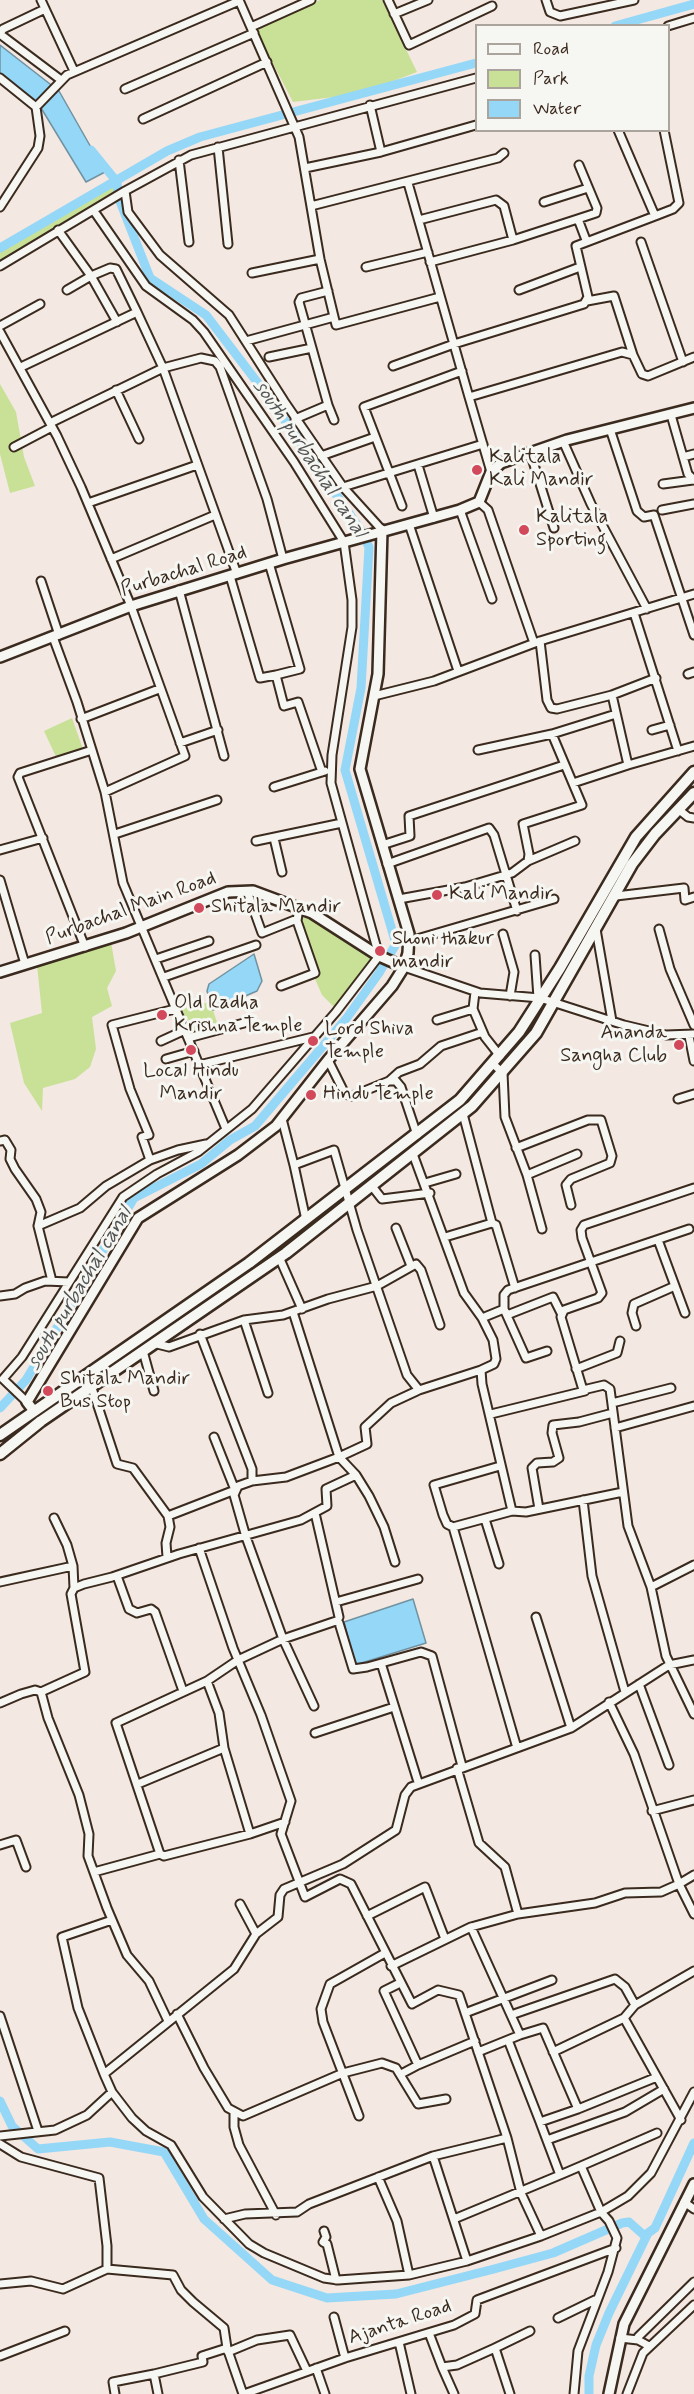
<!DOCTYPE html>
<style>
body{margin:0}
#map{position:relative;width:694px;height:2394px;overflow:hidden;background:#f3e8e2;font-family:Mynerve,sans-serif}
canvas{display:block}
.legend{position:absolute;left:475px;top:24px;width:195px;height:108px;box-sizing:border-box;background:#f6f6f2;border:2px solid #aba49d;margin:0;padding:8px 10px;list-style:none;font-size:18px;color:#3b2a1e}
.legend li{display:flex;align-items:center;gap:12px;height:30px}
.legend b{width:30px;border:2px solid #aba49d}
</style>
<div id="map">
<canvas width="694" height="2394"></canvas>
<ul class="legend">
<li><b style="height:8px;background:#f6f6f2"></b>Road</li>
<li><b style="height:16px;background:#c8e197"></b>Park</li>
<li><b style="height:16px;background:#95d7f7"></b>Water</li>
</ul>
</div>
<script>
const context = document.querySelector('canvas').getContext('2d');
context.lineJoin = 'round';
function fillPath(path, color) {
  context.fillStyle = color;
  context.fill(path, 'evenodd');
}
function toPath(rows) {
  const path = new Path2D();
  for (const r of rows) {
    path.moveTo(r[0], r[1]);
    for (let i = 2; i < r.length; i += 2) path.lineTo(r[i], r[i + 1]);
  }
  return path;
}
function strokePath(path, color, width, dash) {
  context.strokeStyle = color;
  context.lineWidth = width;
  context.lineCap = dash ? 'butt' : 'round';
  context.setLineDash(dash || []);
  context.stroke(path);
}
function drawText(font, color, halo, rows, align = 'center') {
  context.font = font + ' Mynerve,sans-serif';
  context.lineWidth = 6;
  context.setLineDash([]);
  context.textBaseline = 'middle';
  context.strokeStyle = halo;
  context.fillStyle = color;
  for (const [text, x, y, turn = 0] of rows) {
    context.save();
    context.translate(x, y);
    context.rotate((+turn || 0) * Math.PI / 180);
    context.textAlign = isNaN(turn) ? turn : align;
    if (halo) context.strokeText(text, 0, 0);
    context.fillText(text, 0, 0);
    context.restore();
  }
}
fillPath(toPath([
 [320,0,382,0,417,72,359,94,293,102,255,29],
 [117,182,114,196,0,263,0,248],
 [0,384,16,412,24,457,35,486,10,493,0,454],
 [72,718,84,752,58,761,44,731],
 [298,910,376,957,339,1012,322,995,294,930],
 [111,942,116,971,107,988,112,1006,92,1017,96,1049,90,1067,75,1079,43,1088,42,1111,24,1083,10,1023,42,1013,37,965],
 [210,1002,218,1025,189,1035,177,1009]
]), '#c8e197');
const water = toPath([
 [0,45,59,91,105,172,86,182,38,103,0,74,0,45],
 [254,954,262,981,257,991,213,1010,207,991,209,984,254,954],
 [413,1599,426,1643,355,1665,344,1622,413,1599]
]);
fillPath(water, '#95d7f7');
strokePath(water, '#7192a0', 1.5);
strokePath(toPath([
 [615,26,694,4],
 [0,248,167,151,200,137,476,63],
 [0,1408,26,1380,134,1198,201,1164,230,1140,255,1126,346,1019,379,973,396,944,345,770,361,688,369,547,360,529,270,399,206,315,150,278,118,196,117,182,91,150],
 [0,2101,12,2126,38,2149,110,2142,164,2152,204,2219,272,2280,327,2298,396,2294,494,2269,553,2253,622,2223,629,2222,646,2237],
 [589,2394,589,2376,596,2345,609,2313,648,2233,655,2228,694,2143]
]), '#95d7f7', 9);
const minor = toPath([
 [41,0,74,71],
 [239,0,299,137,320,259,336,325,440,297],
 [388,0,409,45,492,6],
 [546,0,550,12,560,16,634,0],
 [394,14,428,0],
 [668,26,694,18],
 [251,27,311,0],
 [0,34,61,80],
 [0,34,3,29,45,9],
 [0,78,36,107],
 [125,89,254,33],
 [370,105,381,152],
 [143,119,267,62],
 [218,147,228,244],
 [179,160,189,242],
 [305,168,381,152,476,125],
 [408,183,469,397],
 [544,202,588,188],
 [311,206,498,158,504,153],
 [0,207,38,148,40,136,36,107,67,75,239,1],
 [655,216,673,209,679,203,664,130],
 [578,219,586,240],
 [419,220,496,200,504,206,513,240,430,262],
 [513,240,596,213,597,208,579,165],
 [641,242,683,362],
 [0,266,125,191],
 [366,267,428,252],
 [252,273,320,259],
 [67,290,91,276,117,322],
 [519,290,580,267],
 [587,301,614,296,633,355],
 [137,312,163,368,237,574],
 [0,326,40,304],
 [0,332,57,436,81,487,131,606,185,756,105,792],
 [246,341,334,317],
 [269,357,312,348],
 [393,366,454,344,584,304,588,297,576,246,655,216,618,130],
 [21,367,137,312,116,269,110,268,91,276,58,230],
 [116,390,139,439],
 [328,405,334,420],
 [671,415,688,474,694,480],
 [295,419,328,405,299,302,301,298,328,291],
 [50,423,163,368,201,358,215,361,220,367,267,499,283,559],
 [610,429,637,511,644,517,654,515,694,635],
 [563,441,591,504,647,609],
 [14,447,52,427],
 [530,452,554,528],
 [321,456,375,437],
 [683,457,694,454],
 [418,465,434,518],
 [491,472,469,397,622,352,633,355,642,374,648,376,694,357],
 [663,484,693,480],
 [343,487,483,444],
 [479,502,488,510,534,643],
 [88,503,197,465],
 [402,506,364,407,462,371],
 [460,510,492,599],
 [662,510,694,504],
 [409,524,458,671],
 [382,530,343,487,284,401,229,315,160,255,128,212,125,191,191,155,476,78],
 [111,559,215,515],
 [269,563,300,669,276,675,284,706,298,702,322,772],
 [230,576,260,678,276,675],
 [41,581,59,635],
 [179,590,224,756],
 [634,613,678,751],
 [53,637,77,702,105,792,123,883,226,1129],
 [540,641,547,700,551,708,557,709,612,695],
 [688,674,694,672],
 [374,696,434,681,540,641,694,594],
 [81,719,159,689],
 [652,730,670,725],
 [552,734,616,714],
 [180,743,218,730],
 [628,765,694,746],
 [573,783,628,765,612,695,656,678],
 [274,787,325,771],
 [678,809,688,817,694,818],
 [115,834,217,800],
 [274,838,282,872],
 [256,841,342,823],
 [382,845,410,836,409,816,564,765],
 [0,850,43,838],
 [528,861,575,841],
 [387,864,489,828,494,835,517,911],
 [0,880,25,964],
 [247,891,262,933,297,919],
 [616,896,684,888,685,900,694,897],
 [399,899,465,887,512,873,528,861,529,854,523,824,582,805,552,734,478,750],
 [596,929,612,1021],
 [659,929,670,969,694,1025],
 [503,934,514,972,510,996],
 [410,941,554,899],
 [85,947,18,777,20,773,92,750],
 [535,955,538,998],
 [156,959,209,941],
 [404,967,480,993,540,998,624,1025,666,1035,694,1034],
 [164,977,256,945],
 [281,986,315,973,297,921,299,907],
 [473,1009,485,1037,500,1056],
 [437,1020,473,1009,475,992],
 [689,1036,694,1061],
 [188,1038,244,1023],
 [161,1041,185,1030],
 [166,1059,194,1051],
 [328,1060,345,1094,352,1096,389,1081,396,1081,401,1087,417,1135],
 [493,1064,503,1073,505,1117,527,1175,542,1229],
 [199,1065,313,1037],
 [389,1081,399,1072,420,1064,441,1046,483,1032],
 [678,1099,694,1094],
 [463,1114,492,1223],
 [282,1119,294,1165,334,1150,357,1230,407,1375,419,1390],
 [0,1141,5,1140,11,1150,10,1159,15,1169,36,1199,41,1212,38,1226],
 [516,1148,588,1120,601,1120,612,1156,610,1163,571,1179,566,1185,571,1205],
 [413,1154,464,1293,482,1318,504,1309,504,1295,508,1290,689,1229],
 [150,1160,178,1150,206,1144],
 [294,1165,306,1220],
 [527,1175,577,1154],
 [425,1183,456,1174],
 [371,1185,382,1199,430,1193],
 [694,1188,584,1225,581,1230,582,1238,602,1293,598,1298,564,1310,561,1317,583,1390,604,1385,610,1389,628,1526,651,1587,666,1656,694,1714],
 [396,1228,411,1266],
 [445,1237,492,1223,496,1225,515,1288],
 [658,1240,685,1313],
 [279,1257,302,1309],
 [52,1281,38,1226,80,1208,106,1186,150,1160,142,1137,149,1135,130,1089,112,1025,175,1009],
 [0,1296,15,1294,25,1288,45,1281,69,1282],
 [504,1309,526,1358,547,1351],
 [293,1312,339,1457,367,1444,365,1427,391,1403,419,1390,481,1370],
 [507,1315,553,1297,561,1313],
 [482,1318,493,1340,496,1359,494,1364,481,1370,482,1384,512,1511,526,1512,623,1492],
 [244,1320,268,1393],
 [636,1326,632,1313,634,1304,675,1286],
 [200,1334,252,1469,252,1481,238,1486,234,1495,246,1537,283,1639,314,1706],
 [153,1343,169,1347,244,1320,283,1315,328,1299,377,1286,416,1264,421,1270,440,1325],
 [143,1351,154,1391],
 [576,1369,617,1353,620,1341],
 [92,1388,117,1464,133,1468,168,1516,170,1527,166,1543,167,1557],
 [27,1402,3,1379,22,1357,123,1197,157,1174,198,1152,252,1109,336,1012,379,956,331,783,332,755,352,627,352,600,344,542,294,462,204,332,193,320,146,286,94,211],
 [612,1403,671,1388],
 [491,1414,585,1391],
 [615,1428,694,1406],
 [500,1466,434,1485,443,1515,447,1524,453,1527,512,1511],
 [252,1481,286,1477,339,1457,356,1475,369,1496,384,1527,395,1562],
 [583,1500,592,1576,625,1692],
 [539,1509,532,1468,537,1463,553,1462,559,1458,552,1433,553,1425,579,1422,613,1413],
 [315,1513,339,1617],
 [168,1516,235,1490,214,1437],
 [54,1518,67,1545,73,1566,74,1588],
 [485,1519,499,1564],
 [453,1527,517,1748],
 [199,1548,233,1648,261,1715,291,1801,281,1834,305,1897,340,1879,351,1884,412,2004,438,1990,459,1995,507,2138,521,2193,541,2236],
 [117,1576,129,1609,137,1613,151,1609,155,1612,183,1691],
 [0,1582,73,1566],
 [651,1587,694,1565],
 [336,1602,418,1579],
 [536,1617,571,1728],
 [694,1660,669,1665,571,1728,411,1787,405,1795,396,1830,343,1864,284,1889,280,1895,278,1917,256,1934,234,1969,104,2074,112,2092,132,2118,146,2131,171,2145,203,2197,249,2244,264,2253,324,2278,338,2280,409,2275,467,2261,541,2236,601,2212,628,2196,651,2173,694,2092],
 [381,1663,418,1782],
 [207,1681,219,1713,224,1748,250,1834],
 [639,1684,669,1765],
 [0,1703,21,1694,35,1690,41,1692],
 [315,1733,394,1707],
 [457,1768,479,1843,505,1867,518,1914],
 [138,1784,224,1748],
 [652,1811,694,1800],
 [285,1822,250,1834,164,1856,160,1854,116,1723,207,1681,238,1660,283,1639,336,1621,339,1623,353,1669,367,1667,421,1652,432,1656,462,1766],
 [0,1845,16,1840,26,1867],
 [94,1872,160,1854],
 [694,1875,679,1884,694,1914],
 [240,1904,256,1934],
 [367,1916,425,1887,445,1939],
 [471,1927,520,2035,478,2052],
 [391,1966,471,1927,518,1914,595,1903,625,1893,661,1892,679,1884,634,1754,609,1702],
 [400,1983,384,1991,418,2065,475,2041],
 [465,2013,552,1980],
 [177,2014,204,2068,228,2108,243,2116,343,2073,382,2063,396,2068,418,2104,446,2099],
 [511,2015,615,1979,625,1987,635,2005],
 [0,2016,38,2131],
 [624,2018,681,2120],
 [168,2021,149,1981,127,1955,107,1908,88,1856,89,1834,79,1795,48,1718,41,1692,85,1672,71,1594,74,1588,84,1584,112,1577,179,1554,301,1520,327,1506,326,1489,356,1475],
 [508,2040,540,2122,578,2109,543,2028,520,2035],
 [553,2052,624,2018,635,2005,694,1971],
 [104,2074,78,2008,62,1937,112,1920],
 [401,2074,418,2065],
 [578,2109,657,2077],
 [234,2113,234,2127,239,2145,276,2215],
 [359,2116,323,2022,321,2009,330,1984,385,1953],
 [0,2136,55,2130,87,2115,112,2092],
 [547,2140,625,2112,664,2089],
 [0,2144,21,2157,99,2178,107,2246,107,2269],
 [581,2166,657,2133],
 [560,2175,581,2166,601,2212,609,2221,617,2238,608,2272,578,2351,574,2394],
 [378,2177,397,2221,409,2275],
 [684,2202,694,2209],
 [224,2219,245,2214,297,2212,309,2204,433,2156],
 [454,2219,560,2175,540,2122],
 [324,2231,326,2237,323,2242,327,2244,336,2280],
 [467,2261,433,2156,507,2138],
 [0,2284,31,2281,63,2289,107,2269,173,2275,181,2290,193,2302,224,2328,227,2348,243,2394],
 [334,2317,345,2358],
 [558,2318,595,2300],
 [429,2333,442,2367,457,2365,495,2348,510,2394],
 [620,2338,638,2340],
 [399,2342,411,2394],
 [649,2346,638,2340,638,2337,694,2282],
 [495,2348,530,2331],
 [228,2352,257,2340,290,2335,307,2371],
 [0,2356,65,2331],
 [442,2367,454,2394],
 [316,2368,325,2394],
 [154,2374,203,2362,202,2356,227,2348],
 [115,2394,113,2382,154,2374,158,2394],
 [244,2394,345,2358,454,2325,475,2314,477,2300,616,2248],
 [627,2394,643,2353,694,2305]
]);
const tertiary = toPath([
 [0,657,131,606,283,559,460,510,479,502,491,472,501,463,567,440,694,408],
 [0,972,126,933,228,892,253,891,312,913,379,956,404,967],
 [34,1411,27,1402,138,1218,238,1155,276,1126,328,1060,392,986,404,967,408,953,409,934,360,769,378,674,382,530],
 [609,2394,624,2324,694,2184]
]);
const secondary = toPath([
 [0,1435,249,1263,460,1100,519,1032,560,968,636,837,694,772],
 [0,1454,41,1421,286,1253,472,1106,536,1033,632,864,655,834,694,793]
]);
strokePath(minor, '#3b2a1e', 11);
strokePath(tertiary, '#3b2a1e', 14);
strokePath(secondary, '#3b2a1e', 15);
strokePath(minor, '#f6f6f2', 7);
strokePath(tertiary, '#f6f6f2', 9);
strokePath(secondary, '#f6f6f2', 10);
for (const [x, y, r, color] of [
 [477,470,6,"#d1495b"],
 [524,530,6,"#d1495b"],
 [437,895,6,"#d1495b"],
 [199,908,6,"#d1495b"],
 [380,951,6,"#d1495b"],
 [162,1015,6,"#d1495b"],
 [313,1041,6,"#d1495b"],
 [679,1045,6,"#d1495b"],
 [191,1050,6,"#d1495b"],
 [311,1095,6,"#d1495b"],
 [48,1391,6,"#d1495b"]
]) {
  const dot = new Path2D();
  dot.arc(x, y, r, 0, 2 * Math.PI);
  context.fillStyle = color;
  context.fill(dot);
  strokePath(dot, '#f6f6f2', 2);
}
drawText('20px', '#3b2a1e', '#f6f6f2', [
 ["Kalitala",489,458],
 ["Kali Mandir",489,481],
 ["Kalitala",536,518],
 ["Sporting",536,541],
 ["Kali Mandir",449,895],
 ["Shitala Mandir",211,908],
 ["Shoni thakur",392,940],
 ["mandir",392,963],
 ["Old Radha",174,1004],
 ["Krishna Temple",174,1027],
 ["Lord Shiva",325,1030],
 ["Temple",325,1053],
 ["Ananda",667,1034,"right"],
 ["Sangha Club",667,1057,"right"],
 ["Local Hindu",191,1072,"center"],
 ["Mandir",191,1095,"center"],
 ["Hindu Temple",323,1095],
 ["Shitala Mandir",60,1380],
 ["Bus Stop",60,1403]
], 'left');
drawText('20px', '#3b2a1e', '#f6f6f2', [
 ["Purbachal Road",184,572,-17],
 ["Purbachal Main Road",131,909,-20],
 ["Ajanta Road",400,2323,-18]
]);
drawText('italic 21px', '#525554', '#f6f6f2', [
 ["south purbachal canal",309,459,56],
 ["south purbachal canal",80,1289,-59]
]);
</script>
